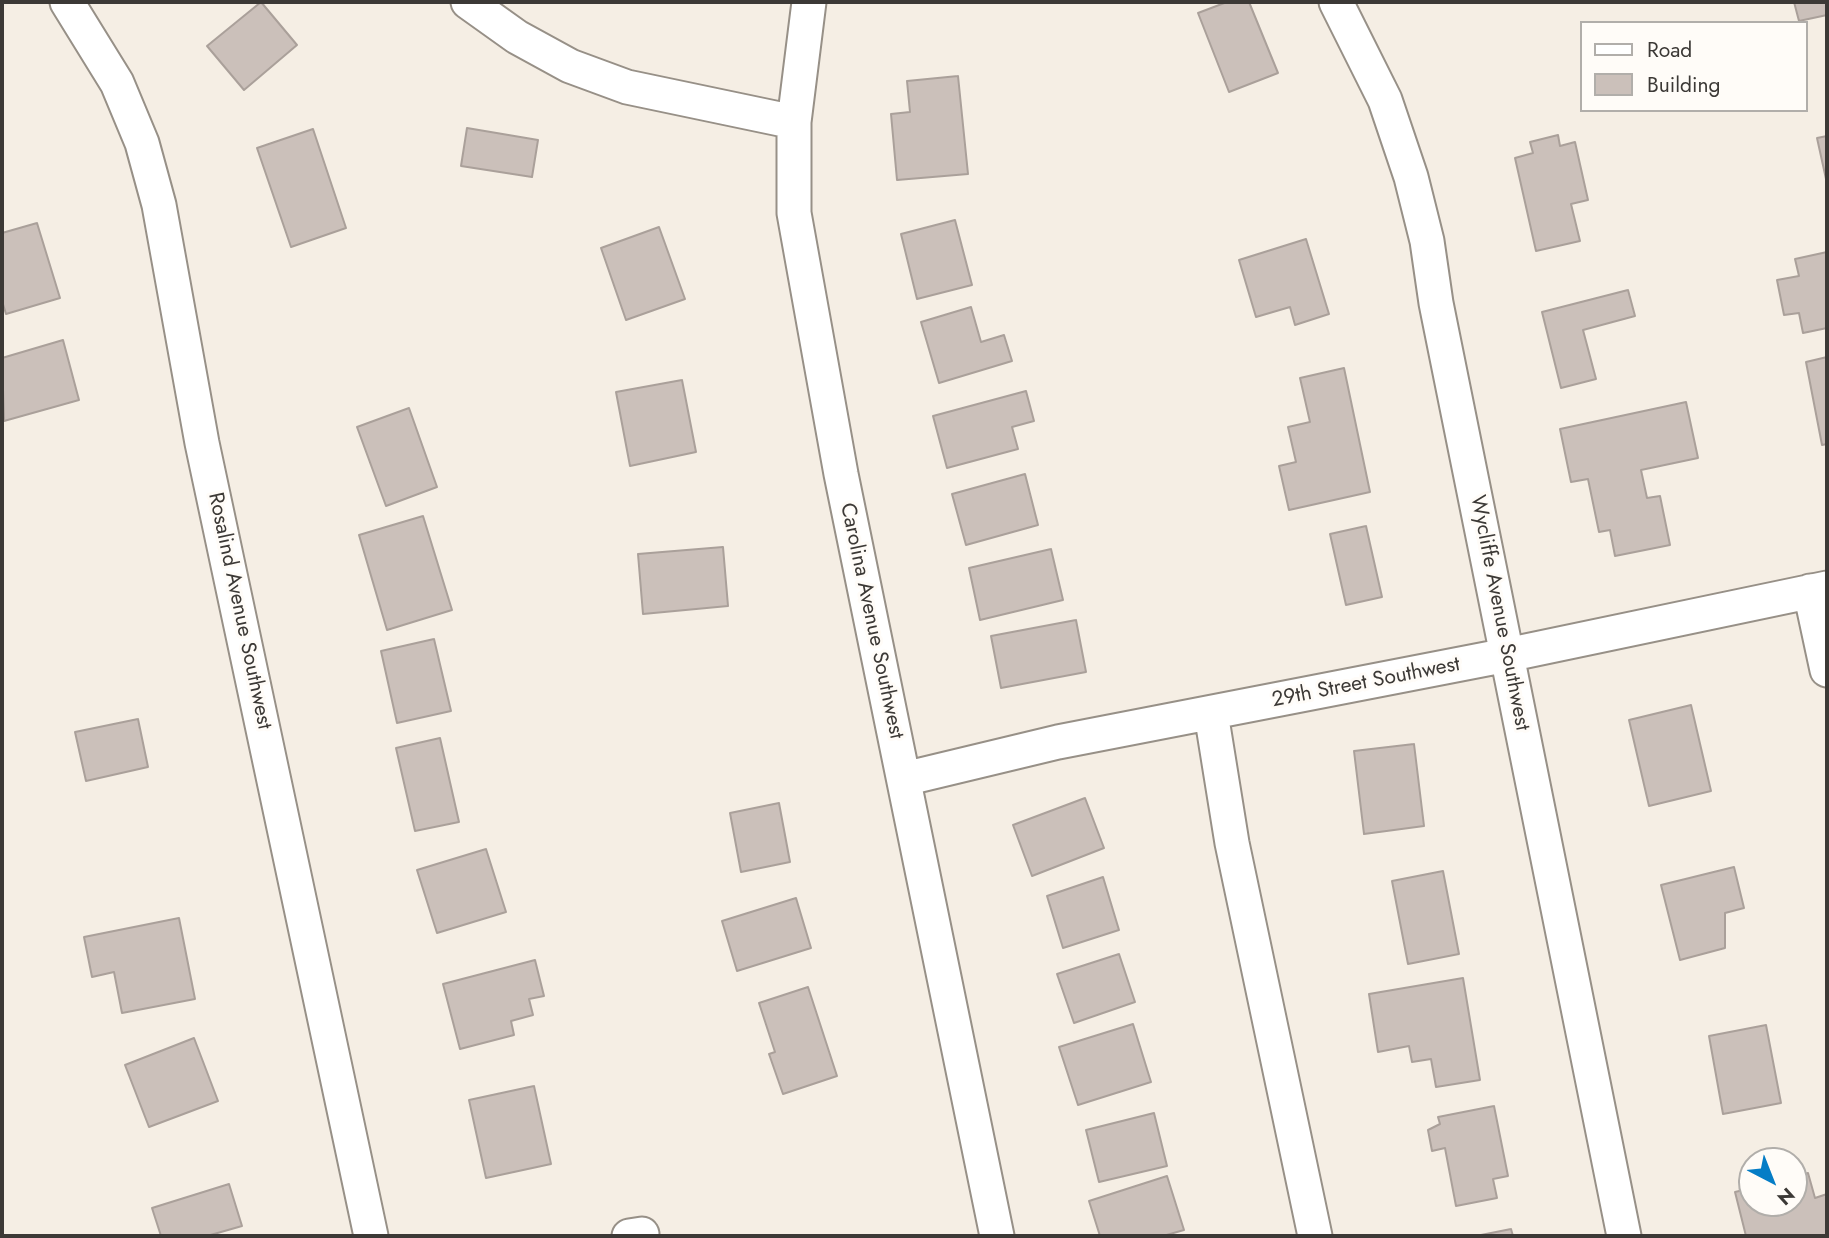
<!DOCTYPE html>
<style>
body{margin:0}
#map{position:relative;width:1829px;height:1238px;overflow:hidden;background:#f5eee4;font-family:Jost,sans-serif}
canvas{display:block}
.frame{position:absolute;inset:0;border:4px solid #3c3936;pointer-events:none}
.legend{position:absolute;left:1580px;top:21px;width:228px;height:91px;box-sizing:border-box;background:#fffcf8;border:2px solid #b1aeaa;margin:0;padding:9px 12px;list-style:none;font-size:21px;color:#3c3936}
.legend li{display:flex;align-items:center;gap:14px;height:35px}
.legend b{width:35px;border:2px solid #b1aeaa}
.north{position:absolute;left:1738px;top:1147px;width:70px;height:70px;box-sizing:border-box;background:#fffcf8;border:2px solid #b1aeaa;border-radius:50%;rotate:138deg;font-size:19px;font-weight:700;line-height:28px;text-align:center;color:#3c3936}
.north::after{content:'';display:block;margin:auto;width:24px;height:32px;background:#057dc6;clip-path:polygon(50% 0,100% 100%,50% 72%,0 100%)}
</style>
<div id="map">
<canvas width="1829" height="1238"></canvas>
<div class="frame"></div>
<ul class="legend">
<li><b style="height:9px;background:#fff"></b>Road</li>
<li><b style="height:19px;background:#cbc0ba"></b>Building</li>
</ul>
<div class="north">N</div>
</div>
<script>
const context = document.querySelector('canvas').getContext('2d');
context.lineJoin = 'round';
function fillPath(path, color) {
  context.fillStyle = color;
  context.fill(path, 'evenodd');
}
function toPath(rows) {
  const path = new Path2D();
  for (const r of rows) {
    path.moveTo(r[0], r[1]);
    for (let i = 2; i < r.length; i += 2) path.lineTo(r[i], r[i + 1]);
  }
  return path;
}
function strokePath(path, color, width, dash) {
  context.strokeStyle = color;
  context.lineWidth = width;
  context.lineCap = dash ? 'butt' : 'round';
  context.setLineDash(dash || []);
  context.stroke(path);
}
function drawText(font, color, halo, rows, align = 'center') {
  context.font = font + ' Jost,sans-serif';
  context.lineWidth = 6;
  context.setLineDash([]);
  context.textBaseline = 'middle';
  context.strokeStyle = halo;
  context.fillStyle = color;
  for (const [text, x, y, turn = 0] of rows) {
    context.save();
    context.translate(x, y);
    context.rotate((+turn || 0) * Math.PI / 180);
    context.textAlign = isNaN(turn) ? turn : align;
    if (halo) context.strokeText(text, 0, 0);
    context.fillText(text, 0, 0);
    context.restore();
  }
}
const building = toPath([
 [261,2,297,45,244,90,207,46,261,2],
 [1227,2,1249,2,1278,73,1229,92,1198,13,1227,2],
 [1794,2,1827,2,1827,15,1799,21,1794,2],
 [958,76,968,174,897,180,891,114,910,112,907,81,958,76],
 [467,128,538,140,532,177,461,166,467,128],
 [313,129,346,228,291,247,257,148,313,129],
 [1558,135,1560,146,1575,142,1588,200,1571,204,1580,241,1536,251,1515,158,1533,153,1530,142,1558,135],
 [1827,136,1827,179,1826,179,1817,138,1827,136],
 [955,220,972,285,917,299,901,234,955,220],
 [37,223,60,298,6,314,2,301,2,233,37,223],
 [659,227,685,299,626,320,601,248,659,227],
 [1306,239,1329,314,1295,325,1290,307,1256,317,1239,260,1306,239],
 [1827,252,1827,328,1803,333,1799,313,1784,315,1777,280,1799,276,1795,259,1827,252],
 [1628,290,1635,316,1583,330,1596,379,1561,388,1542,312,1628,290],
 [971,307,981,342,1004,335,1012,361,939,383,921,322,971,307],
 [63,340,79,400,4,421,2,358,63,340],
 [1827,357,1827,444,1822,445,1806,362,1827,357],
 [1344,368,1370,492,1289,510,1279,466,1296,462,1288,427,1310,422,1300,378,1344,368],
 [682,380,696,452,630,466,616,392,682,380],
 [1026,391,1034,421,1012,427,1018,449,947,468,933,416,1026,391],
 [1686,402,1698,458,1641,470,1647,498,1660,496,1670,545,1615,556,1610,530,1599,532,1588,479,1571,482,1560,429,1686,402],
 [409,408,437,487,386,506,357,427,409,408],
 [1025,474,1038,525,966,545,952,494,1025,474],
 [423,516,452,610,387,630,359,535,423,516],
 [1366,526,1382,597,1346,605,1330,534,1366,526],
 [723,547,728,606,643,614,638,554,723,547],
 [1051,549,1063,600,980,620,969,568,1051,549],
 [1076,620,1086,672,1001,688,991,636,1076,620],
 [434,639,451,711,397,723,381,651,434,639],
 [1691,705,1711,791,1649,806,1629,720,1691,705],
 [138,719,148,767,86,781,75,732,138,719],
 [440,738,459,822,415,831,396,748,440,738],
 [1414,744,1424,826,1364,834,1354,751,1414,744],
 [1085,798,1104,848,1032,876,1013,825,1085,798],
 [779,803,790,862,741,872,730,813,779,803],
 [486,849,506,912,437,933,417,870,486,849],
 [1734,867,1744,908,1725,913,1725,948,1680,960,1661,885,1734,867],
 [1443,871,1459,954,1408,964,1392,881,1443,871],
 [1103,877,1119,930,1063,948,1047,896,1103,877],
 [796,898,811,948,737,971,722,921,796,898],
 [179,918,195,999,122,1013,114,972,92,977,84,937,179,918],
 [1119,954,1135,1002,1074,1023,1057,974,1119,954],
 [535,960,544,996,529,999,533,1015,511,1021,514,1035,460,1049,443,984,535,960],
 [1463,978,1480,1080,1436,1087,1431,1059,1412,1062,1409,1046,1378,1052,1369,994,1463,978],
 [808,987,837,1076,783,1094,769,1054,775,1052,759,1003,808,987],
 [1133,1024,1151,1082,1078,1105,1059,1047,1133,1024],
 [1766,1025,1781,1103,1723,1114,1709,1036,1766,1025],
 [194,1038,218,1101,149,1127,125,1065,194,1038],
 [534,1086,551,1164,486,1178,469,1100,534,1086],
 [1494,1106,1508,1176,1493,1179,1497,1198,1456,1206,1445,1148,1432,1151,1428,1130,1440,1124,1438,1117,1494,1106],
 [1154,1113,1167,1166,1099,1182,1086,1130,1154,1113],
 [1808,1173,1815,1198,1827,1194,1827,1236,1746,1236,1735,1192,1752,1188,1752,1203,1794,1203,1794,1177,1808,1173],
 [1167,1176,1184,1230,1163,1236,1100,1236,1089,1201,1167,1176],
 [229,1184,242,1226,207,1236,161,1236,152,1208,229,1184],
 [1511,1229,1513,1236,1476,1236,1511,1229]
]);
fillPath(building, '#cbc0ba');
strokePath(building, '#aaa09a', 2);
const minor = toPath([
 [67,2,117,83,142,143,159,205,202,443,371,1236],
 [468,2,517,37,570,66,627,87,794,122],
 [809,2,794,122,794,213,841,474,997,1236],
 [1336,2,1385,100,1411,177,1427,241,1436,303,1624,1236],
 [1810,591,1827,670],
 [1211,713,1232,843,1315,1236],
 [904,779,1058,742,1507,655,1827,588],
 [629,1236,642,1234]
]);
strokePath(minor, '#979087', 37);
strokePath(minor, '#fff', 33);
drawText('21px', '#3c3936', '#fffcf8', [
 ["Rosalind Avenue Southwest",239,611,78],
 ["Wycliffe Avenue Southwest",1499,613,79],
 ["Carolina Avenue Southwest",871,621,78],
 ["29th Street Southwest",1366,683,-11]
]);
</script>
